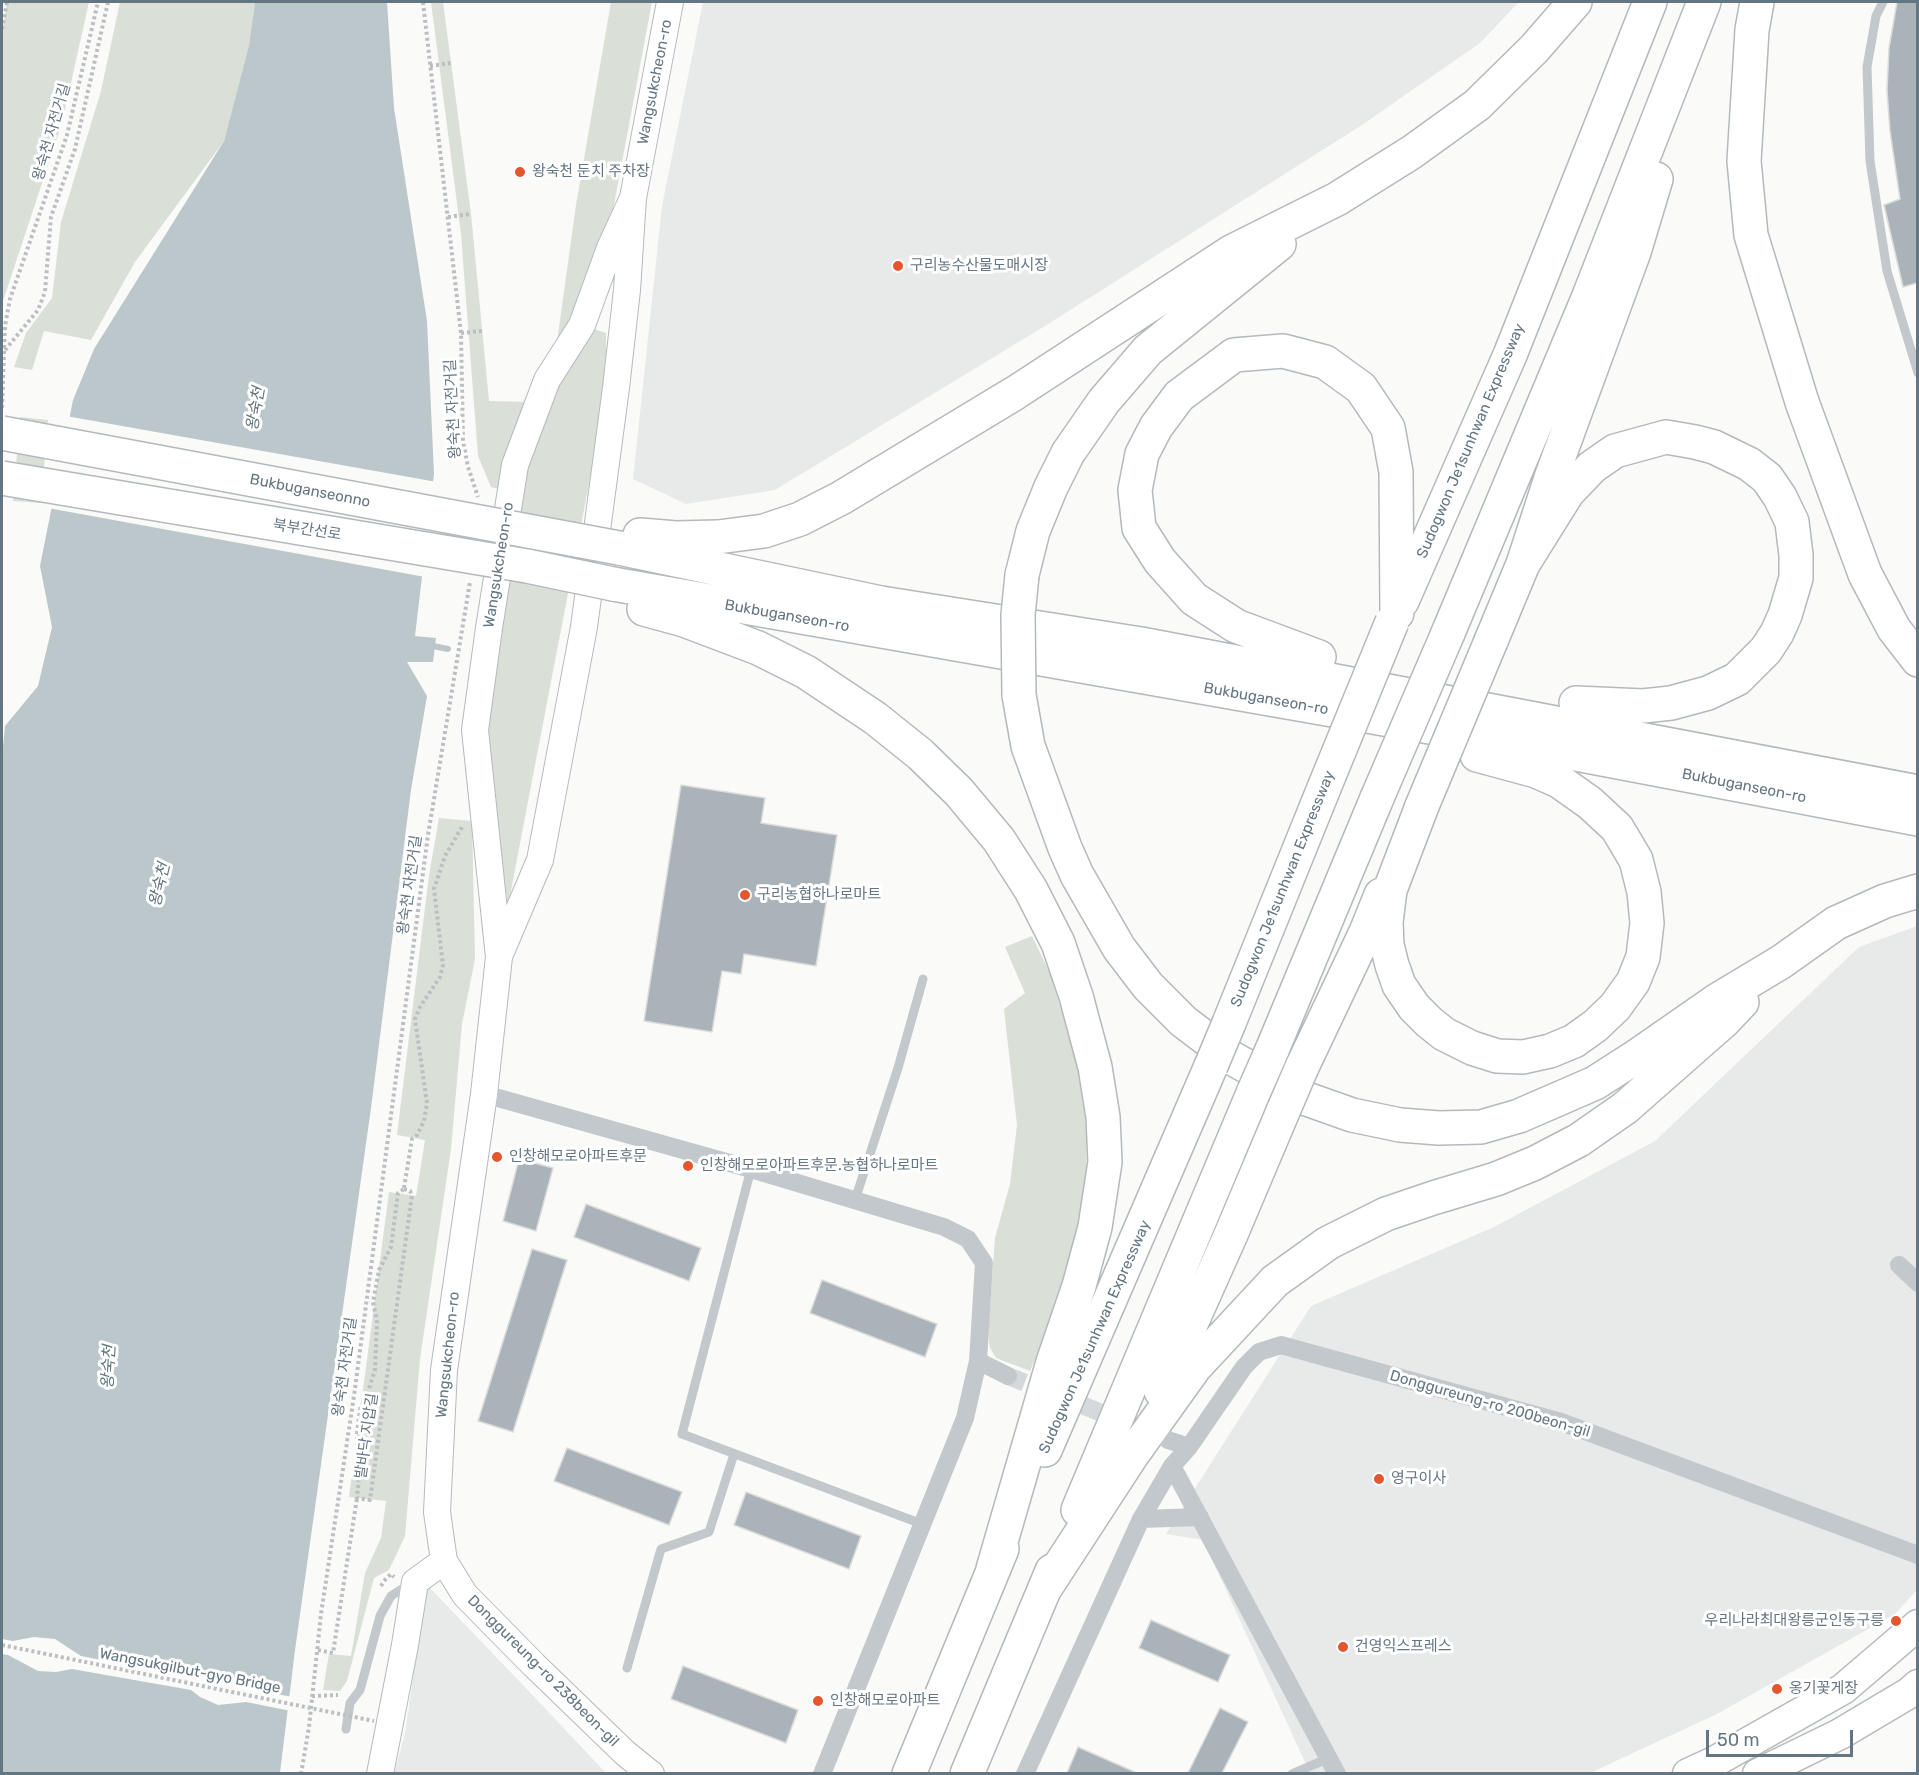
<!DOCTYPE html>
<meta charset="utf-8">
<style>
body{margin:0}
#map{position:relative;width:1919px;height:1775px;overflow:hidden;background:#fafaf8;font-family:Rubik,sans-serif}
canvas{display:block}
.frame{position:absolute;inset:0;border:3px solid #657683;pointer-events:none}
.scale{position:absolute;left:1706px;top:1730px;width:147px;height:27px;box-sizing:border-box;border:3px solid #657683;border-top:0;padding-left:8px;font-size:18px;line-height:21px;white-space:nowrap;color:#657683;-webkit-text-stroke:4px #fff;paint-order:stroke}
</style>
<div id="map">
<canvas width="1919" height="1775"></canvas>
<div class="frame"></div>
<div class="scale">50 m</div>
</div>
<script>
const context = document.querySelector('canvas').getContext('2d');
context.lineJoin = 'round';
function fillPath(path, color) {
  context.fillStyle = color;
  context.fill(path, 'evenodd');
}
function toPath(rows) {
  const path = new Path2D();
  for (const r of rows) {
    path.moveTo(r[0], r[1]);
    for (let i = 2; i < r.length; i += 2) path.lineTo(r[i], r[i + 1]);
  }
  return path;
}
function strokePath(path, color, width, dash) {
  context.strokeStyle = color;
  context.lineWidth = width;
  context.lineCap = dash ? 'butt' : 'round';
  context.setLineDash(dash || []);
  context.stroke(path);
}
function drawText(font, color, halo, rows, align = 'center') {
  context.font = font + ' Rubik,"Noto Sans KR",sans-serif';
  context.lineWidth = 6;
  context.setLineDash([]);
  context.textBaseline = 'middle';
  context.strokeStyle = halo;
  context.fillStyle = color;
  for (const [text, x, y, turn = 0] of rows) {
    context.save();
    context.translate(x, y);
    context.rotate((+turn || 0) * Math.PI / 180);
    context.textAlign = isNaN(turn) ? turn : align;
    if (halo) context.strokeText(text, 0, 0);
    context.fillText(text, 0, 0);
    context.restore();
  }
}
fillPath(toPath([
 [703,2,1519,2,1480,43,1362,125,1045,326,775,490,686,504,633,479,662,206],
 [1917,926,1918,1589,1895,1614,1717,1714,1590,1773,1310,1773,1203,1540,1166,1534,1311,1306,1494,1227,1655,1141,1859,947],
 [427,1585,523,1685,606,1773,394,1774,405,1733]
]), '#e8e9e9');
fillPath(toPath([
 [7,2,89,2,62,123,2,304,2,34],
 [120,2,255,2,249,45,224,141,135,262,91,340,44,331,32,370,14,367,26,333,52,298,61,222,101,91],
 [431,2,443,2,471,214,489,401,527,402,506,491,491,487,478,456,461,234],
 [611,2,652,2,610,226,567,330,557,342,576,205],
 [594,329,606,333,606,395,508,906,484,727,530,445,559,376],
 [20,417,48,420,41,503,13,501],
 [439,818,472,821,475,959,462,1024,451,1149,420,1359,405,1536,389,1570,374,1578,347,1681,340,1691,323,1690,329,1654,351,1656,365,1573,381,1538,386,1501,349,1497,389,1192,416,1196,425,1140,397,1135,429,875],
 [1032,936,1050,973,1076,1059,1087,1129,1086,1187,1077,1241,1056,1310,1030,1371,996,1358,990,1348,988,1334,995,1238,1010,1184,1017,1125,1004,1009,1025,993,1005,947]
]), '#dadfd7');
fillPath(toPath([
 [255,2,387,2,394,108,427,321,434,474,415,636,436,638,433,662,407,662,427,696,411,790,371,1108,295,1650,280,1773,2,1774,2,756,5,726,38,686,52,627,40,566,73,400,94,349,224,141,249,45]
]), '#bbc7cb');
fillPath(toPath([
 [66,416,437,482,425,577,48,508],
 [34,1637,55,1639,81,1656,193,1678,220,1675,236,1680,248,1688,292,1697,291,1711,246,1702,218,1705,200,1697,191,1690,72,1669,56,1672,38,1671,8,1655,2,1654,2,1639,13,1641]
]), '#fafaf8');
strokePath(toPath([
 [428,645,448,649]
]), '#bbc7cb', 6);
const building = toPath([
 [1897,2,1917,2,1917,283,1903,287,1884,205,1900,199,1890,131,1887,90,1889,48,1897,2],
 [681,785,765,798,761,823,837,835,816,966,744,954,741,974,722,971,712,1032,644,1021,681,785],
 [519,1159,553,1168,536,1231,503,1221,519,1159],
 [586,1204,701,1248,689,1281,574,1237,586,1204],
 [532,1249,567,1260,513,1432,478,1421,532,1249],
 [822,1280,937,1324,925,1357,810,1313,822,1280],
 [567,1448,682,1492,669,1525,554,1481,567,1448],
 [746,1492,861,1536,849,1569,734,1525,746,1492],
 [1151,1620,1230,1655,1218,1682,1139,1648,1151,1620],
 [683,1666,798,1710,786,1743,671,1699,683,1666],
 [1220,1708,1248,1722,1222,1773,1188,1773,1220,1708],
 [1078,1747,1137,1773,1067,1773,1078,1747]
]);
fillPath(building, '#aab3b9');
strokePath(building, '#dcdcda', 1.5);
strokePath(toPath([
 [1008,1376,1155,1434]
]), '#d5d9db', 18, [18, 9]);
const secondary = toPath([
 [633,198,610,248,582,325,547,380,515,465,489,628,475,730,499,957,484,1094,444,1370,437,1512,444,1561,465,1595,534,1665,625,1753,651,1774],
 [500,954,540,860,584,627,616,388,627,290,633,198,670,2],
 [380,1774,405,1645,415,1582,444,1561]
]);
const primary = toPath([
 [1688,1774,1712,1763,1843,1689,1918,1625],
 [1758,1774,1840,1734,1909,1693,1918,1685]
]);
const highway = toPath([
 [1757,2,1752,30,1744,161,1751,235,1802,402,1865,574,1894,629,1918,660],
 [640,535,676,538,718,537,764,531,800,519,841,498,1015,393,1231,252,1337,199,1412,152,1477,105,1534,49,1575,2],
 [619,548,881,603,1141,644,1918,792],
 [1523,564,1568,492,1592,467,1615,451,1666,437,1695,442,1714,447,1749,464,1767,478,1780,497,1792,522,1796,555,1796,578,1785,615,1777,633,1766,650,1737,679,1708,693,1671,703,1643,706,1576,703],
 [1022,575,1033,531,1051,487,1068,453,1104,401,1148,350,1279,244],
 [613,584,1481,736,1918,819],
 [1402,601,1510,355,1650,2],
 [644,609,684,620,758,648,806,672,875,718,920,754,959,792,999,840,1031,890,1058,943,1076,996,1095,1067,1103,1117,1105,1162,1095,1227,1079,1286,1053,1362,993,1569],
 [1448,633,1589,296,1704,2],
 [1491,641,1523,564,1551,478,1634,252,1656,179],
 [1319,657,1236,626,1194,599,1160,561,1139,528,1135,490,1142,454,1156,427,1179,396,1234,355,1283,351,1325,362,1361,388,1388,428,1396,472,1397,613],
 [1019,695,1028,746,1065,848,1077,875,1119,948,1148,986,1183,1021,1230,1057,1304,1098,1352,1115,1400,1125,1439,1128,1481,1127,1519,1116,1595,1083,1634,1058,1716,1001,1781,962,1836,923,1885,901,1918,891],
 [1422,806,1390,890,1386,922,1387,945,1392,965,1399,985,1414,1007,1429,1022,1444,1034,1472,1048,1497,1056,1523,1057,1550,1051,1574,1041,1595,1026,1615,1007,1633,982,1643,957,1647,923,1644,892,1636,860,1617,828,1590,803,1559,781,1536,771,1477,755],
 [1229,1023,1324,788],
 [1272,1050,1377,798],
 [1302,1067,1366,932,1381,895],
 [1161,1391,1232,1232,1284,1109],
 [1045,1450,1211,1066],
 [1078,1510,1254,1091],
 [1044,1590,1132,1455,1195,1367,1275,1281,1328,1243,1386,1214,1433,1198,1496,1179,1535,1163,1579,1140,1625,1108,1725,1020,1742,1002],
 [909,1774,1002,1549],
 [967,1774,1052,1571]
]);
strokePath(secondary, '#b3babf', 28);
strokePath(primary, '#b5babe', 33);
strokePath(highway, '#b4b9bd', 36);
strokePath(toPath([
 [423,2,461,333,463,441,468,467,478,497],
 [2,29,7,2],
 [430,66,451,63],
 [448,217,471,214],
 [461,333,482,331],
 [5,350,38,310,45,292,51,217,75,149,108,2],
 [2,408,5,326,10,299,67,135,98,2],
 [404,1188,412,1139,417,1135,424,1121,427,1103,415,1019,420,1007,440,977,443,965,434,889,445,856,462,827],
 [404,1189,410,1191,412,1195,370,1500,357,1498,359,1477,357,1434,360,1409,367,1395,375,1370,377,1322,373,1302,379,1270,391,1247,398,1193,404,1189],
 [381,1586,384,1581,391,1574,394,1577],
 [318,1650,333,1653,357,1498],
 [312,1696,338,1695],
 [301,1774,309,1727,321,1614,354,1396,428,835,470,582]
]), '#bbbfc2', 4, [3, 3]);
strokePath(toPath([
 [1883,2,1876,16,1867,67,1870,161,1887,271,1918,373],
 [751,1169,682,1434,922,1524],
 [855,1200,898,1068,923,979],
 [627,1668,661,1549,709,1532,734,1454],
 [346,1729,350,1703,360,1690,380,1616,391,1596,410,1584],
 [1292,1774,1329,1758]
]), '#c3c8cc', 9);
strokePath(toPath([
 [484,1094,751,1169,944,1227,968,1239,984,1263,978,1361,1008,1376],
 [1899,1265,1918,1283],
 [1168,1440,1189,1447,1244,1367,1259,1352,1281,1345,1561,1422,1918,1555],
 [1172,1466,1337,1774],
 [1141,1519,1200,1517],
 [822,1774,965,1418,978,1361],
 [1025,1774,1141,1519,1172,1466,1189,1447]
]), '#c3c8cc', 18);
strokePath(secondary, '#fff', 26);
strokePath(primary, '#fff', 30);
strokePath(highway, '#fff', 33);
const highwayBridge = toPath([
 [2,433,619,548],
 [2,478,527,566,613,584],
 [1019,695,1018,615,1022,575],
 [1324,788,1392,622],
 [1377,798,1448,633],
 [1422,806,1491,641],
 [1211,1066,1229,1023],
 [1254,1091,1272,1050],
 [1284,1109,1302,1067]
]);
strokePath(highwayBridge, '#b4b9bd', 36, []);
strokePath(toPath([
 [2,1645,374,1721]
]), '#bbbfc2', 4, [3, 3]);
strokePath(highwayBridge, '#fff', 33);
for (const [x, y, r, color] of [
 [520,172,6,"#e4572e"],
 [898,266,6,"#e4572e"],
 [745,895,6,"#e4572e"],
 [497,1157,6,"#e4572e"],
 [688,1166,6,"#e4572e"],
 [1379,1479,6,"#e4572e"],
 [1896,1621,6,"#e4572e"],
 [1343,1647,6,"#e4572e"],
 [1777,1689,6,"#e4572e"],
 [818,1701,6,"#e4572e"]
]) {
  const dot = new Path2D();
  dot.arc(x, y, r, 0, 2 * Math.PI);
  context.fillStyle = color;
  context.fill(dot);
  strokePath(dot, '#fff', 2);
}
drawText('15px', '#657683', '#fff', [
 ["Wangsukcheon-ro",655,82,-79],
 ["왕숙천 자전거길",52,132,-74],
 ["왕숙천 자전거길",453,409,-93],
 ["Sudogwon Je1sunhwan Expressway",1471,441,-67],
 ["Bukbuganseonno",310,491,11],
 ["북부간선로",307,530,9],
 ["Wangsukcheon-ro",499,565,-81],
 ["Bukbuganseon-ro",787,616,10],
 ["Bukbuganseon-ro",1266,699,10],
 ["Bukbuganseon-ro",1744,786,11],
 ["왕숙천 자전거길",410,885,-82],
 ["Sudogwon Je1sunhwan Expressway",1283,889,-68],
 ["Sudogwon Je1sunhwan Expressway",1095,1337,-66],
 ["Wangsukcheon-ro",448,1355,-84],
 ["왕숙천 자전거길",345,1367,-82],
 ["Donggureung-ro 200beon-gil",1490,1404,16],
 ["발바닥 지압길",367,1436,-82],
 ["Wangsukgilbut-gyo Bridge",190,1671,11],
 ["Donggureung-ro 238beon-gil",543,1671,45]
]);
drawText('15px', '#657683', '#fff', [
 ["왕숙천 둔치 주차장",532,172],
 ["구리농수산물도매시장",910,266],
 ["구리농협하나로마트",757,895],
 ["인창해모로아파트후문",509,1157],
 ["인창해모로아파트후문.농협하나로마트",700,1166],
 ["영구이사",1391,1479],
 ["우리나라최대왕릉군인동구릉",1884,1621,"right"],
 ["건영익스프레스",1355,1647],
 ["옹기꽃게장",1789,1689],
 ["인창해모로아파트",830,1701]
], 'left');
drawText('italic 16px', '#60757c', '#fff', [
 ["왕숙천",256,409,-80],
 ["왕숙천",160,885,-77],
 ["왕숙천",109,1367,-87]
]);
</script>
